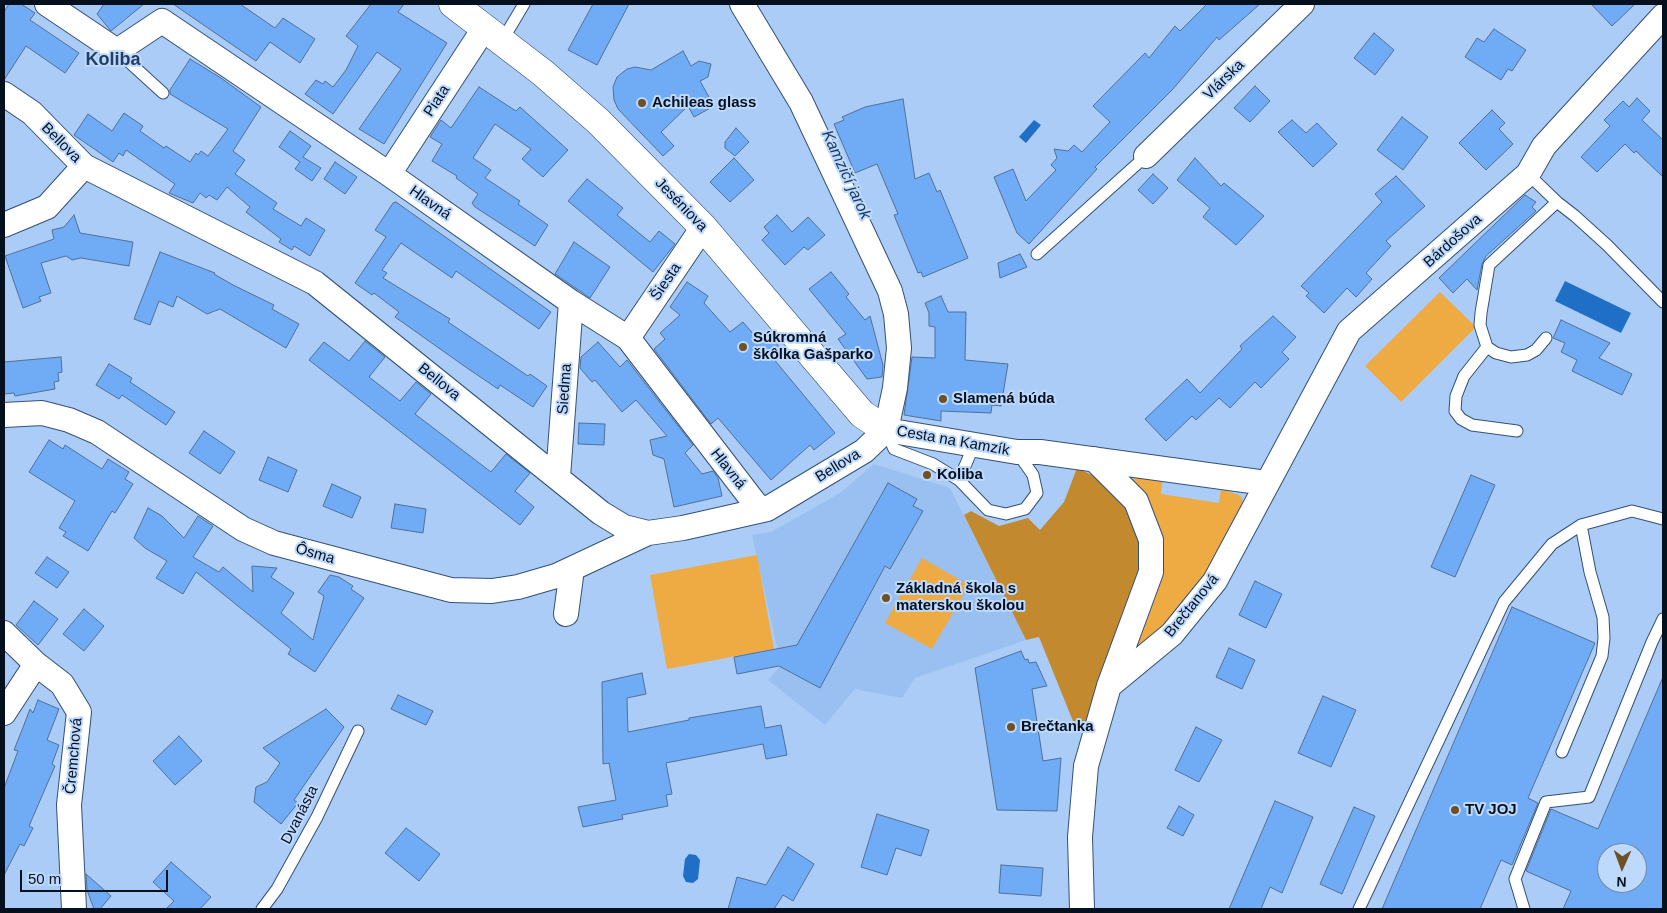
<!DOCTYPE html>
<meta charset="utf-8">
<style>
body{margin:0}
#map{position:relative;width:1667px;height:913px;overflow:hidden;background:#aaccf7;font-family:Helvetica,sans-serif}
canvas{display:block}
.frame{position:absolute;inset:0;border:5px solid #05101f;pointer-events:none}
.north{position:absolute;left:1597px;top:843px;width:50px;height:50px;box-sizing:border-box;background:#bdd9fc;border:1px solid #7389a4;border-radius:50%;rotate:182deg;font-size:14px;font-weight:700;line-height:20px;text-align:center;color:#05101f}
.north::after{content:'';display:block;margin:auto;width:18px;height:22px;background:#6e5024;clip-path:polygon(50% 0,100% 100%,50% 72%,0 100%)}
.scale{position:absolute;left:20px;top:870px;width:148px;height:22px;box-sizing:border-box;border:2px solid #05101f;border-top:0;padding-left:6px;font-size:15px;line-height:18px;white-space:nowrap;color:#05101f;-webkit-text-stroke:4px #bdd9fc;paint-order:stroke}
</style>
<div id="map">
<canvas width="1667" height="913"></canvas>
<div class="frame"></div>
<div class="north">N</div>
<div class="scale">50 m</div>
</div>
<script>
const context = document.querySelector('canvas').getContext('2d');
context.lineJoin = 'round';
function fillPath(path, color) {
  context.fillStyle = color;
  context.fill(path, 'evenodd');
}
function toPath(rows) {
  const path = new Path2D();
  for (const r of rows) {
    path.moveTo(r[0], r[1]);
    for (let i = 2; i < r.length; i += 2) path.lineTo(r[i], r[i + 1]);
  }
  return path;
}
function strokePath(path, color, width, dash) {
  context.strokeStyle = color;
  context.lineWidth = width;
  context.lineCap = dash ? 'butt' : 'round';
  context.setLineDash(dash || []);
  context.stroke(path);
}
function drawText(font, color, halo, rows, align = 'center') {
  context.font = font + ' Helvetica,sans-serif';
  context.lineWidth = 4;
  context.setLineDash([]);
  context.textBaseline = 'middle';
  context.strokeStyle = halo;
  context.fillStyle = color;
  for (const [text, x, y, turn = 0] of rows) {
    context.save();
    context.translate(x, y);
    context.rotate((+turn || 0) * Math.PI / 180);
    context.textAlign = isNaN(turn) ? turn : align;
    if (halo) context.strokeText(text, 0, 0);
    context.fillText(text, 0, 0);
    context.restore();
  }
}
fillPath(toPath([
 [874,464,950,488,1026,640,915,678,902,698,855,689,825,725,768,680,781,665,752,535,771,532,840,493]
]), '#9ac0f1');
fillPath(toPath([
 [1440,292,1476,327,1401,402,1365,366],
 [1134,476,1163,478,1161,494,1219,503,1221,489,1239,495,1242,498,1243,504,1241,512,1190,605,1124,670,1161,565,1159,527,1152,508,1132,481],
 [757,555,774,649,667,669,650,575],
 [922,558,969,585,932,649,885,623]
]), '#eeab44');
fillPath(toPath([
 [1077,468,1104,481,1126,505,1140,534,1141,570,1085,727,1077,731,1039,637,1026,640,964,515,971,511,999,526,1028,518,1040,530,1064,502]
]), '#c2892e');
fillPath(toPath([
 [1034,120,1041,125,1026,143,1019,137],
 [1565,281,1631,313,1621,333,1555,301],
 [689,854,696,855,700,860,698,879,693,883,686,882,683,876,685,859]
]), '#1f6fc6');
const building = toPath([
 [9,4,21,4,35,13,30,20,79,53,65,73,26,46,4,80,4,12,9,4],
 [104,4,144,4,111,31,97,14,104,4],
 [173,4,240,4,275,28,283,18,315,39,300,63,270,42,256,61,173,4],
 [371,4,404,4,398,12,447,43,384,144,359,129,401,69,377,52,333,114,305,94,316,80,323,84,325,81,333,87,346,70,358,46,346,36,371,4],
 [593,4,629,4,597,65,568,50,593,4],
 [1207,4,1260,4,1219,40,1217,37,1173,89,1095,167,1097,169,1029,244,1017,233,994,177,1013,169,1026,201,1056,170,1051,165,1057,158,1054,149,1068,151,1074,145,1082,152,1110,122,1093,106,1145,53,1149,58,1175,26,1180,31,1207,4],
 [1591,4,1635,4,1612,26,1591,4],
 [1494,29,1526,50,1512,71,1508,69,1501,80,1465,57,1477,38,1484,42,1494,29],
 [1374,33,1394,50,1375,75,1354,58,1374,33],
 [683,51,691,66,699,61,711,64,708,77,700,81,714,106,694,117,688,106,661,132,674,146,663,156,618,109,614,100,613,87,617,77,627,69,635,67,651,70,683,51],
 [190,59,221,78,261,107,233,151,245,160,235,174,277,203,273,209,301,226,306,218,325,230,310,256,294,246,292,250,279,242,281,239,246,212,250,207,227,187,217,200,209,195,206,198,200,193,193,203,169,193,175,184,126,150,123,156,119,153,113,162,74,135,88,114,112,131,124,113,143,126,140,131,164,148,166,146,190,162,196,153,198,155,201,151,208,156,228,129,170,94,170,90,190,59],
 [1255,86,1270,101,1250,122,1234,108,1255,86],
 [479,87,516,111,520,107,568,150,543,177,522,159,531,149,495,124,473,158,491,170,485,178,520,201,518,204,548,225,535,246,475,207,472,203,478,194,456,178,457,176,432,161,442,144,430,137,441,120,451,128,479,87],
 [1637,98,1650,111,1642,120,1663,140,1663,177,1636,151,1634,153,1625,144,1597,172,1581,157,1610,126,1604,120,1623,101,1629,107,1637,98],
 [903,99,915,179,929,173,937,192,940,190,968,258,923,277,921,272,918,273,894,215,898,214,877,164,855,173,834,124,844,120,842,117,865,107,903,99],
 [1492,110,1505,123,1499,129,1513,144,1486,170,1459,143,1492,110],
 [1402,117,1428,137,1403,170,1377,150,1402,117],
 [1292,120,1306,133,1317,123,1337,144,1313,167,1278,132,1292,120],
 [736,128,749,142,735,156,725,148,725,142,736,128],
 [290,131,311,146,303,157,321,168,312,181,295,169,300,162,279,147,290,131],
 [734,158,754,180,730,202,710,182,734,158],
 [1195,158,1221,186,1224,183,1264,216,1236,245,1203,217,1210,208,1177,180,1195,158],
 [335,162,357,177,345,194,324,179,335,162],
 [1153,174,1168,188,1153,204,1138,190,1153,174],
 [1396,176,1425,206,1386,241,1391,246,1366,273,1372,279,1356,297,1347,288,1324,313,1306,296,1309,293,1301,286,1382,202,1375,194,1396,176],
 [587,179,623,208,617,215,650,242,659,231,675,244,653,272,568,201,587,179],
 [1525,195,1536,202,1532,207,1536,211,1486,256,1482,264,1477,290,1467,279,1453,293,1439,278,1525,195],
 [396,202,551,312,539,329,456,271,452,278,401,243,382,270,387,273,383,278,450,319,448,322,528,376,530,374,547,386,533,407,500,385,498,389,467,368,395,317,399,312,374,293,372,295,355,283,386,237,375,230,393,203,396,202],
 [74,215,80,233,133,242,129,266,81,258,72,260,66,256,41,263,51,293,39,297,41,301,23,308,5,256,54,239,52,230,64,227,74,215],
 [777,215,792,232,808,217,825,235,808,250,804,247,785,265,762,240,769,233,764,227,777,215],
 [574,242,610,267,590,298,555,274,574,242],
 [160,252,215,273,214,274,233,285,274,305,272,309,299,324,286,348,220,309,207,314,177,296,173,307,159,301,150,325,134,319,160,252],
 [1020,254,1027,267,1000,278,998,263,1020,254],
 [831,272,849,294,846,297,865,320,870,316,883,365,882,377,867,379,838,339,846,334,809,289,831,272],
 [687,282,708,296,704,303,730,332,743,322,761,343,769,335,781,349,772,357,835,433,814,450,810,445,771,480,718,418,711,424,654,349,665,339,660,333,680,315,670,307,687,282],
 [941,296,948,312,966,312,965,360,1008,364,1001,406,992,405,991,413,941,411,941,421,904,415,912,357,935,358,935,327,929,326,929,313,925,303,941,296],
 [1273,316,1296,337,1282,352,1289,359,1261,388,1255,382,1230,408,1219,398,1196,420,1192,416,1166,441,1145,419,1187,379,1200,393,1242,349,1240,346,1273,316],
 [1561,320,1610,343,1599,358,1632,374,1622,395,1572,371,1577,360,1561,352,1565,343,1553,338,1561,320],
 [365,341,385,357,369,377,400,401,416,382,431,394,415,414,491,472,506,454,530,473,515,491,534,507,520,525,309,360,324,342,349,361,365,341],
 [598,342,620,367,627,360,693,445,685,453,702,474,713,471,718,478,722,496,674,507,664,459,653,455,650,440,667,436,636,400,622,412,595,380,592,382,580,368,581,357,598,342],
 [61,357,62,372,58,373,59,381,54,382,55,389,15,396,14,393,4,394,4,362,61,357],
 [109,364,132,378,130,382,175,412,166,425,122,395,119,399,96,385,109,364],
 [579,423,605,424,604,445,578,444,579,423],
 [204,431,235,452,220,474,189,453,204,431],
 [49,440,63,449,65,445,102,469,108,459,129,472,125,479,133,484,115,513,112,511,88,551,63,536,66,532,59,528,75,501,29,472,49,440],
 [268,457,297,470,288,492,259,480,268,457],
 [1471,475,1495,485,1455,577,1431,567,1471,475],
 [888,483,917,499,913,506,923,511,890,569,885,566,820,688,779,666,737,674,734,657,797,645,888,483],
 [332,484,361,497,352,518,323,506,332,484],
 [395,504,426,509,423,533,391,528,395,504],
 [148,508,162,516,184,538,198,516,213,526,193,557,219,572,223,567,253,592,252,566,277,568,271,577,294,593,281,613,313,640,324,596,318,592,330,575,339,577,353,586,351,589,364,598,315,672,288,654,291,649,196,572,183,594,156,578,167,561,145,548,134,538,148,508],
 [47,557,69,572,57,588,35,573,47,557],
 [1255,581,1282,594,1266,628,1239,615,1255,581],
 [34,601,58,619,38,645,16,625,34,601],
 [1512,607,1595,643,1528,798,1538,803,1512,865,1501,860,1480,909,1382,909,1512,607],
 [84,609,104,626,84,651,63,634,84,609],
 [1229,648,1255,660,1242,689,1216,677,1229,648],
 [1021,651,1025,660,1028,659,1029,663,1036,662,1047,686,1032,689,1043,761,1061,758,1057,811,997,810,975,668,1021,651],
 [642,673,646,694,627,698,628,732,689,720,689,718,761,706,765,728,781,725,787,755,766,759,763,744,666,763,672,794,666,795,668,806,622,815,623,819,583,827,578,807,616,800,609,763,603,764,602,682,642,673],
 [1663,677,1663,909,1563,909,1571,891,1526,871,1551,809,1598,829,1663,677],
 [1607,853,1637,853,1637,883,1607,883,1607,853],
 [398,695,433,711,426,725,391,709,398,695],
 [1323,696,1356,710,1331,767,1298,753,1323,696],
 [38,700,59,709,47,740,59,745,52,764,55,766,29,826,33,828,24,846,20,844,4,875,4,788,18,751,14,750,22,730,30,709,33,713,38,700],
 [326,709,344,727,294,800,298,803,281,824,254,802,256,787,267,782,280,763,263,748,326,709],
 [1196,727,1222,740,1199,782,1175,770,1196,727],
 [179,736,202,761,175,785,153,761,179,736],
 [1275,801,1313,817,1282,893,1270,887,1261,909,1229,909,1275,801],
 [1179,806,1194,815,1183,836,1167,828,1179,806],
 [1354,807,1375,816,1342,894,1320,884,1354,807],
 [877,814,929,830,921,856,896,848,887,875,861,867,877,814],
 [406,828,440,854,419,881,385,853,406,828],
 [788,847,814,864,793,901,783,895,774,909,728,909,737,877,766,885,788,847],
 [171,862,211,897,200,909,166,909,174,901,153,882,171,862],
 [1001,865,1043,868,1041,896,999,893,1001,865],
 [86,874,111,896,100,909,94,909,87,890,86,874]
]);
fillPath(building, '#70abf5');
strokePath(building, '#517097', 1);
const service = toPath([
 [502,41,524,4],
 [117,51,163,93],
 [1528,174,1557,202],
 [1037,254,1146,156],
 [1546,338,1536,350,1527,355,1511,357,1496,353,1487,347,1480,325,1481,313,1489,265,1557,202,1575,216,1607,245,1663,302],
 [1487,347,1464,376,1456,396,1455,411,1461,419,1472,425,1517,431],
 [886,430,894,449,933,464,959,480,988,510,1006,514,1025,509,1037,493,1033,475,1017,452],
 [959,480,974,445],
 [1562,752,1602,656,1604,638,1603,617,1590,572,1581,525],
 [262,909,277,889,317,817,358,731],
 [1359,909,1504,602,1552,544,1581,525,1632,511,1663,519],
 [1524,909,1515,879,1546,802,1589,797,1652,642,1663,619]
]);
const minor = toPath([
 [47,4,117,51,162,21,389,174,571,302,628,338,757,506,767,509],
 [742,4,801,102,890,291,896,314,899,348,895,388,886,430],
 [4,94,32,113,84,166,315,283,601,513,624,527,648,533,683,528,767,509,864,451,886,430],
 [1146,156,1302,4],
 [389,174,485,27],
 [4,225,47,207,84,166],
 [628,338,703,227],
 [4,415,42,413,69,420,97,432,243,529,274,543,451,590,492,591,518,587,556,576,648,533],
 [886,430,1017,452,1040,452,1266,483],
 [558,477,571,302],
 [566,614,572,569],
 [4,633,36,664,62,684,79,712,69,805,74,909],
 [1109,686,1172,634,1215,581,1349,331,1528,174,1544,146,1663,16],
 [4,713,36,664],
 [1082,909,1080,837,1086,766,1109,686,1151,572,1151,540,1136,501,1094,459]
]);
const tertiary = toPath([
 [453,4,543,73,598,121,703,227,862,414,886,430]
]);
strokePath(service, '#335176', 13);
strokePath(minor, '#335176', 26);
strokePath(tertiary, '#335176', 29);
strokePath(service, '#fff', 11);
strokePath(minor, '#fff', 24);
strokePath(tertiary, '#fff', 28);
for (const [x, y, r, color] of [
 [642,103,5,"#6e5024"],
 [743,347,5,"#6e5024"],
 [943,399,5,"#6e5024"],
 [927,475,5,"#6e5024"],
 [886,598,5,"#6e5024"],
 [1011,727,5,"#6e5024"],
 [1455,810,5,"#6e5024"]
]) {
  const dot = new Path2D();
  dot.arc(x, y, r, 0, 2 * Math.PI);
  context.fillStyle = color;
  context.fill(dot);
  strokePath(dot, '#bdd9fc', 2);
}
drawText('15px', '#05101f', '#bdd9fc', [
 ["Vlárska",1224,80,-44],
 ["Piata",437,101,-57],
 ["Bellova",61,143,45],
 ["Hlavná",430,203,35],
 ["Jeséniova",681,205,46],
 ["Bárdošova",1453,241,-42],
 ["Šiesta",666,282,-56],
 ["Bellova",439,382,39],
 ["Siedma",565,389,-86],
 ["Cesta na Kamzík",953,441,10],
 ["Bellova",838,466,-32],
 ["Hlavná",728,469,52],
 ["Ôsma",315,554,16],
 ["Brečtanová",1192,606,-51],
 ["Čremchová",74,756,-85],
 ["Dvanásta",300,815,-63]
]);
drawText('bold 15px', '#05101f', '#bdd9fc', [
 ["Achileas glass",652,103],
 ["Súkromná",753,338],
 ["škôlka Gašparko",753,355],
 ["Slamená búda",953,399],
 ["Koliba",937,475],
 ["Základná škola s",896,589],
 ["materskou školou",896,606],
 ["Brečtanka",1021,727],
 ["TV JOJ",1465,810]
], 'left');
drawText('italic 16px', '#18365b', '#bdd9fc', [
 ["Kamzičí jarok",846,175,65]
]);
drawText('bold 18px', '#223f63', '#bdd9fc', [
 ["Koliba",113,60]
]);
</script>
